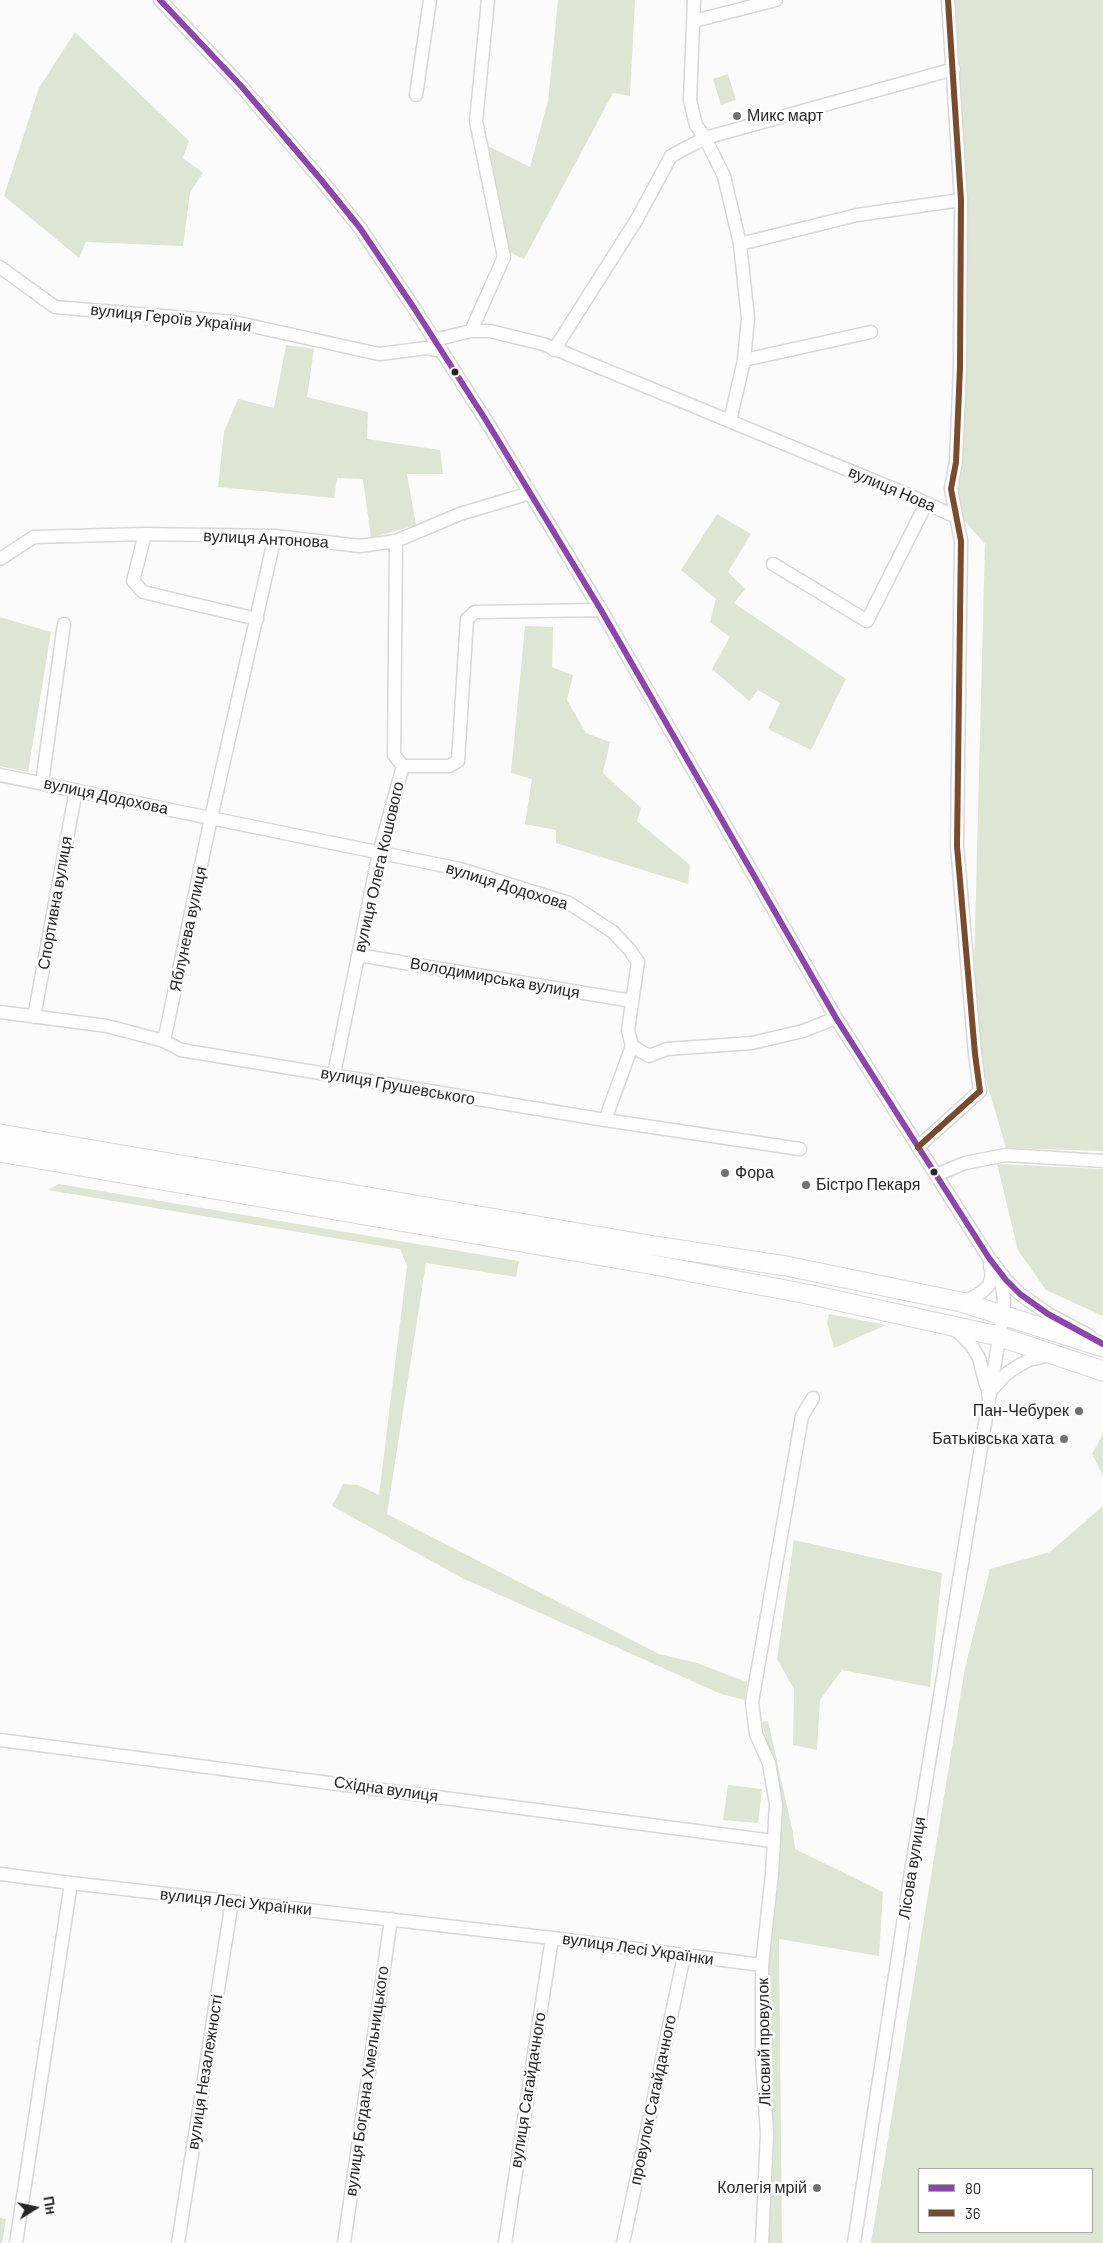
<!DOCTYPE html>
<meta charset="utf-8">
<style>
body{margin:0}
#map{position:relative;width:1103px;height:2243px;overflow:hidden;background:#fbfbfc;font-family:Barlow,sans-serif}
canvas{display:block}
.legend{position:absolute;left:918px;top:2168px;width:175px;height:65px;box-sizing:border-box;background:#fff;border:1px solid #a8a8a9;margin:0;padding:6px 9px;list-style:none;font-size:15px;color:#262627}
.legend li{display:flex;align-items:center;gap:10px;height:25px}
.legend b{width:25px;border:1px solid #a8a8a9}
.north{position:absolute;left:10px;top:2183px;width:50px;height:50px;-webkit-text-stroke:4px #fff;paint-order:stroke;rotate:80deg;font-size:14px;font-weight:700;line-height:20px;text-align:center;color:#262627}
.north::after{content:'';display:block;margin:auto;width:18px;height:22px;background:#262627;clip-path:polygon(50% 0,100% 100%,50% 72%,0 100%)}
</style>
<div id="map">
<canvas width="1103" height="2243"></canvas>
<ul class="legend">
<li><b style="height:6px;background:#8e44ad"></b>80</li>
<li><b style="height:6px;background:#7a4b2a"></b>36</li>
</ul>
<div class="north">Пн</div>
</div>
<script>
const context = document.querySelector('canvas').getContext('2d');
context.lineJoin = 'round';
function fillPath(path, color) {
  context.fillStyle = color;
  context.fill(path, 'evenodd');
}
function toPath(rows) {
  const path = new Path2D();
  for (const r of rows) {
    path.moveTo(r[0], r[1]);
    for (let i = 2; i < r.length; i += 2) path.lineTo(r[i], r[i + 1]);
  }
  return path;
}
function strokePath(path, color, width, dash) {
  context.strokeStyle = color;
  context.lineWidth = width;
  context.lineCap = dash ? 'butt' : 'round';
  context.setLineDash(dash || []);
  context.stroke(path);
}
function drawText(font, color, halo, rows, align = 'center') {
  context.font = font + ' Barlow,sans-serif';
  context.lineWidth = 5;
  context.setLineDash([]);
  context.textBaseline = 'middle';
  context.strokeStyle = halo;
  context.fillStyle = color;
  for (const [text, x, y, turn = 0] of rows) {
    context.save();
    context.translate(x, y);
    context.rotate((+turn || 0) * Math.PI / 180);
    context.textAlign = isNaN(turn) ? turn : align;
    if (halo) context.strokeText(text, 0, 0);
    context.fillText(text, 0, 0);
    context.restore();
  }
}
fillPath(toPath([
 [558,0,635,0,630,96,613,93,524,259,509,252,488,146,530,167,548,101],
 [952,0,1103,0,1103,1151,1006,1148,983,1070,974,966,985,544,961,517,951,489,961,419],
 [75,32,189,141,183,158,203,173,190,192,183,246,86,242,79,258,4,196,39,88],
 [728,74,736,100,721,105,713,79],
 [286,345,314,349,307,397,368,412,367,439,440,450,443,474,407,474,416,525,371,538,363,479,337,478,334,498,218,487,224,432,238,399,274,408],
 [717,514,751,534,728,572,745,589,734,603,846,679,811,750,768,729,780,703,758,690,749,701,712,669,730,637,710,622,716,599,681,570],
 [0,617,51,632,28,772,0,766],
 [525,626,553,627,552,667,573,675,567,700,586,733,610,742,603,773,641,808,637,821,690,865,688,884,556,843,556,830,525,824,532,779,511,773],
 [997,1164,1103,1169,1103,1316,1046,1290,1018,1250],
 [59,1184,519,1261,516,1277,426,1263,387,1514,659,1654,697,1663,747,1682,745,1700,721,1694,462,1578,332,1506,343,1484,358,1485,379,1495,407,1266,400,1249,48,1190],
 [829,1314,886,1325,834,1348,827,1323],
 [1103,1434,1103,1476,1092,1454],
 [1103,1506,1103,2243,871,2243,965,1668,990,1569,1050,1552],
 [1092,2169,1092,2232,919,2232,919,2169],
 [794,1540,942,1573,930,1687,842,1670,820,1700,817,1750,793,1745,794,1689,777,1659],
 [768,1721,793,1833,795,1849,883,1892,879,1956,779,1939,782,2243,768,2243,768,1970,769,1931,781,1834,780,1798,762,1722],
 [728,1785,762,1789,758,1823,723,1820],
 [0,2218,6,2219,2,2243,0,2243]
]), '#dde6d2');
const minor = toPath([
 [160,0,242,87,322,181,360,228,414,308,487,422,601,610,836,1018,989,1258,1006,1280,1020,1294,1048,1314,1090,1336],
 [694,0,690,100,696,125,705,138,724,176,740,244,748,318,744,360,730,421],
 [694,21,776,0],
 [416,95,430,0],
 [740,244,857,215,961,200],
 [0,267,55,307,234,322,379,354,427,348,441,351],
 [471,331,504,257,476,121,488,0],
 [434,340,471,331,490,331,543,344,911,496,956,517],
 [554,350,637,219,671,156,705,138,954,69],
 [744,360,871,332],
 [145,534,133,581,143,592,257,619],
 [0,559,34,537,145,534,275,536,360,546,396,541,460,514,530,493],
 [773,564,867,621,926,504],
 [403,766,449,766,458,761,467,619,475,612,601,610],
 [0,775,460,869,569,903,613,932,629,949,638,962,628,1030,632,1046,649,1056,667,1049,752,1043,803,1031,836,1018],
 [42,783,64,624],
 [358,955,632,1001],
 [0,1012,107,1026,164,1041,181,1050,605,1120,800,1149],
 [34,1017,76,790],
 [164,1041,211,818,275,536],
 [334,1074,379,853,403,766,394,755,396,541],
 [605,1120,632,1046],
 [918,1147,980,1091,975,1054,957,846,961,541,951,489,956,462,960,367,961,200,948,0],
 [936,1175,965,1163,1006,1155,1103,1161],
 [961,1302,970,1299,982,1292,989,1285,992,1275,990,1265],
 [952,1326,972,1346,979,1358,986,1385],
 [988,1394,1006,1374,1018,1366,1029,1360,1050,1355],
 [0,1740,773,1841],
 [0,1874,71,1883],
 [16,2243,71,1883,552,1938,762,1965],
 [178,2243,232,1901],
 [344,2243,391,1919],
 [505,2243,552,1938],
 [623,2243,684,1956],
 [762,2243,767,2133,762,2060,762,1965,772,1874,776,1804,769,1763,756,1734,752,1702,802,1416,813,1398],
 [854,2243,911,1872,1003,1314,1004,1301,1002,1285,996,1274]
]);
const highway = toPath([
 [0,1134,649,1245,786,1266,961,1302,1103,1347],
 [0,1152,649,1264,807,1294,998,1336,1103,1371]
]);
strokePath(minor, '#d8d8d9', 15);
strokePath(highway, '#d8d8d9', 21);
strokePath(minor, '#fefeff', 12);
strokePath(highway, '#fefeff', 19);
strokePath(toPath([
 [160,0,242,87,322,181,360,228,414,308,487,422,601,610,836,1018,989,1258,1006,1280,1020,1294,1048,1314,1103,1344]
]), '#8e44ad', 6);
strokePath(toPath([
 [918,1147,980,1091,975,1054,957,846,961,541,951,489,956,462,960,367,961,200,948,0]
]), '#7a4b2a', 6);
for (const [x, y, r, color] of [
 [737,116,5,"#717172"],
 [455,372,4.5,"#262627"],
 [934,1172,4.5,"#262627"],
 [725,1173,5,"#717172"],
 [806,1185,5,"#717172"],
 [1079,1411,5,"#717172"],
 [1064,1439,5,"#717172"],
 [817,2188,5,"#717172"]
]) {
  const dot = new Path2D();
  dot.arc(x, y, r, 0, 2 * Math.PI);
  context.fillStyle = color;
  context.fill(dot);
  strokePath(dot, '#fff', 2);
}
drawText('16px', '#262627', '#fff', [
 ["Микс март",747,116],
 ["Фора",735,1173],
 ["Бістро Пекаря",816,1185],
 ["Пан-Чебурек",1069,1411,"right"],
 ["Батьківська хата",1054,1439,"right"],
 ["Колегія мрій",807,2188,"right"]
], 'left');
drawText('16px', '#262627', '#fff', [
 ["вулиця Героїв України",171,318,6],
 ["вулиця Нова",892,489,23],
 ["вулиця Антонова",266,539,3],
 ["вулиця Додохова",106,796,12],
 ["вулиця Олега Кошового",379,867,-77],
 ["вулиця Додохова",507,886,17],
 ["Спортивна вулиця",55,903,-80],
 ["Яблунева вулиця",188,929,-78],
 ["Володимирська вулиця",495,978,10],
 ["вулиця Грушевського",398,1086,10],
 ["Східна вулиця",386,1789,8],
 ["Лісова вулиця",912,1868,-81],
 ["вулиця Лесі Українки",236,1902,6],
 ["вулиця Лесі Українки",638,1949,8],
 ["Лісовий провулок",764,2042,-91],
 ["вулиця Незалежності",205,2072,-81],
 ["вулиця Богдана Хмельницького",367,2081,-82],
 ["вулиця Сагайдачного",528,2090,-81],
 ["провулок Сагайдачного",653,2100,-78]
]);
</script>
